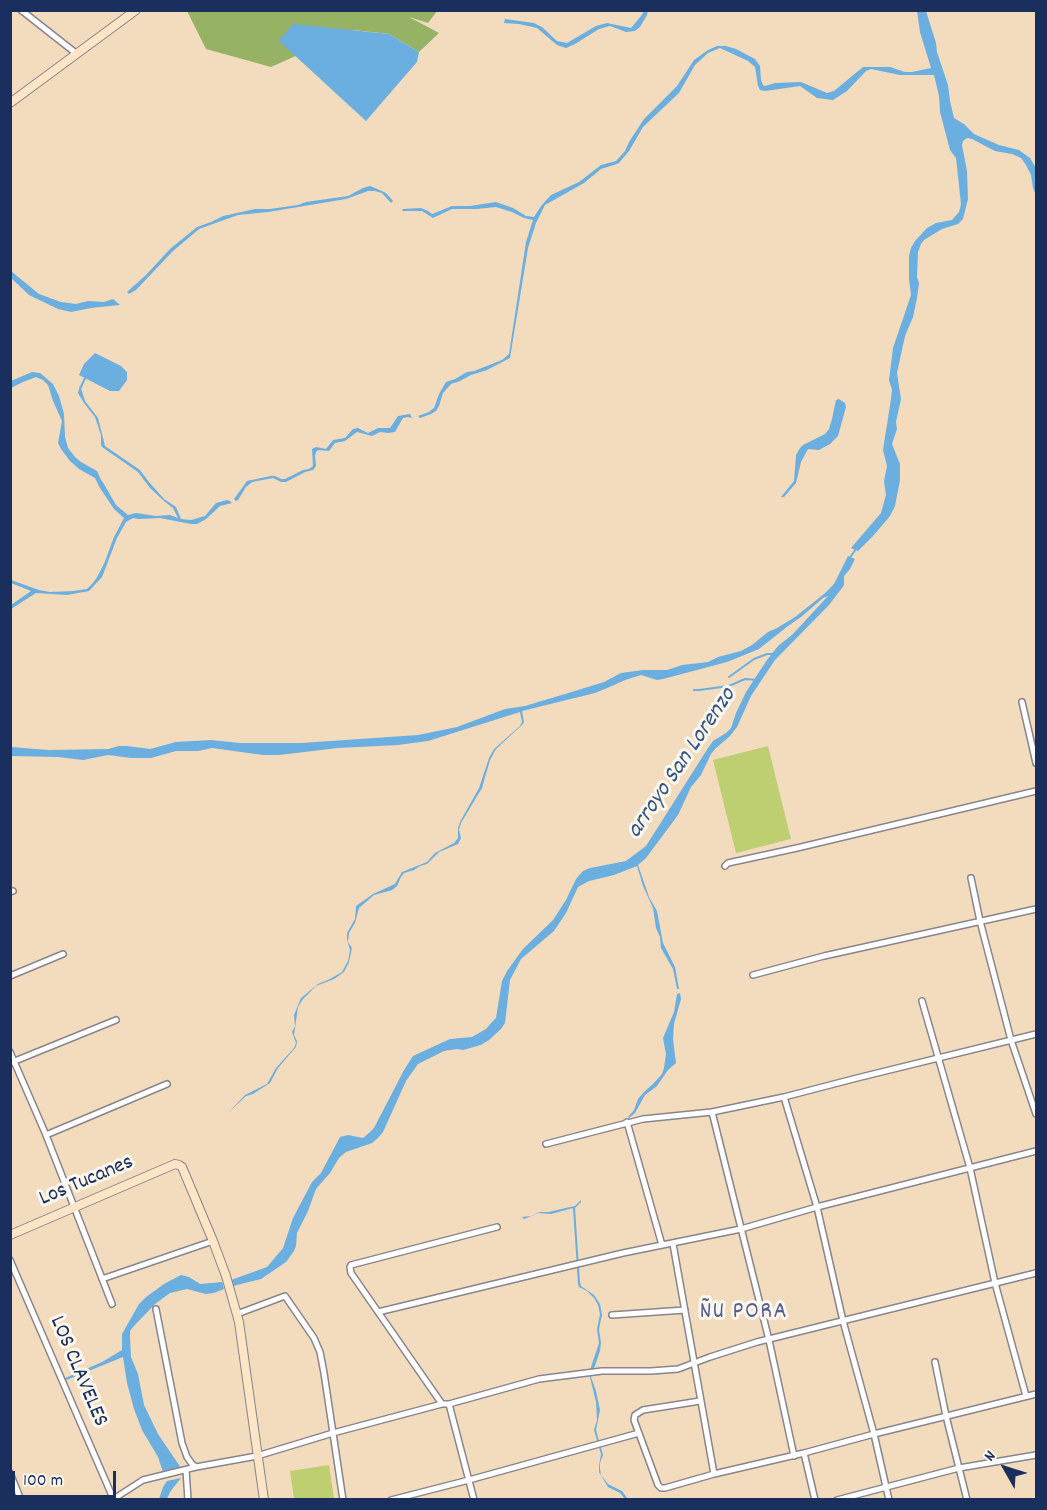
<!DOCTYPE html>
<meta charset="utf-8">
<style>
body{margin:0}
#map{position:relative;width:1047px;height:1510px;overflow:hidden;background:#f3dbbe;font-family:Dekko,sans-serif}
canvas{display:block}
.frame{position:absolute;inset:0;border:12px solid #1b2f5e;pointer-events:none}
.north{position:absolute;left:975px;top:1438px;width:60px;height:60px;-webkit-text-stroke:4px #fbf7ec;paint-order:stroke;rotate:309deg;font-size:16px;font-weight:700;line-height:24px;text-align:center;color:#1b2f5e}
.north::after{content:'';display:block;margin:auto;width:21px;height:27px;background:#1b2f5e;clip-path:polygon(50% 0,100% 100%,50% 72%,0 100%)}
.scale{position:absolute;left:12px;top:1471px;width:104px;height:27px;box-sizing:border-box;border:3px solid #1b2f5e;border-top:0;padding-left:8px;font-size:18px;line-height:21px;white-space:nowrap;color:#1b2f5e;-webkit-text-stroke:4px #fbf7ec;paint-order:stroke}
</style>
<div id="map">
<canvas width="1047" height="1510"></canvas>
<div class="frame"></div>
<div class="north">N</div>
<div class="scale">100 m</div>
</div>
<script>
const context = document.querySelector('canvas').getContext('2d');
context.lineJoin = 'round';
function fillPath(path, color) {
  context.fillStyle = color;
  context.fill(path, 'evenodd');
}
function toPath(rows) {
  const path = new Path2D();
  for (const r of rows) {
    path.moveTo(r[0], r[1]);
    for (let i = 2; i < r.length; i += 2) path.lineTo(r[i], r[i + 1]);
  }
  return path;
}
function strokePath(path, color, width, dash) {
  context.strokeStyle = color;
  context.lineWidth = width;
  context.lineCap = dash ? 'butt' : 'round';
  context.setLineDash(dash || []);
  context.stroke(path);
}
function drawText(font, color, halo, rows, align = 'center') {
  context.font = font + ' Dekko,sans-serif';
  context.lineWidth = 6;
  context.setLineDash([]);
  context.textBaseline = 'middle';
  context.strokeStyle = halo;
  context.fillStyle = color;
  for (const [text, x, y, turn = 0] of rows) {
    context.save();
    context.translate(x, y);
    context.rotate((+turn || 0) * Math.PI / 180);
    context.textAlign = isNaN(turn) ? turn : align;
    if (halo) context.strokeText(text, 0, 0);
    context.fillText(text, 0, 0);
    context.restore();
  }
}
fillPath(toPath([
 [768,746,791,839,736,853,713,760],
 [329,1465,334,1499,294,1499,290,1471]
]), '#becf72');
fillPath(toPath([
 [187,11,437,11,428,23,409,17,439,33,419,52,389,34,353,30,271,67,206,49]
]), '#96b264');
fillPath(toPath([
 [644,11,648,11,647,15,640,27,635,31,626,32,610,26,606,27,599,29,575,44,566,48,557,45,537,28,519,24,504,23,505,19,534,23,542,27,557,41,567,43,596,26,607,23,631,28,641,16],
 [917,11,926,11,936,43,937,52,948,85,950,101,954,118,964,124,974,134,999,145,1019,150,1030,158,1036,168,1036,195,1033,188,1031,175,1026,165,1021,158,1012,154,995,151,972,139,967,138,963,141,962,145,967,171,968,199,963,219,958,224,942,229,924,240,921,244,918,252,917,277,919,283,917,298,913,317,905,336,897,373,901,399,896,422,897,429,892,444,900,464,900,480,895,506,890,516,873,536,858,551,851,548,881,513,886,495,884,481,887,466,883,450,891,399,892,390,889,380,893,348,911,295,909,279,909,256,911,248,915,241,927,228,936,223,952,220,959,212,961,204,956,158,950,150,940,112,939,96,934,75,900,75,871,69,866,71,847,91,833,100,817,98,800,86,765,91,760,90,758,86,755,67,748,61,720,48,708,53,695,65,679,93,643,127,629,151,619,163,614,165,601,169,584,183,545,205,536,223,528,248,510,358,487,370,471,375,460,381,451,384,443,393,439,406,436,411,431,414,420,418,418,416,429,412,434,408,439,394,446,382,455,379,467,372,474,371,502,360,509,354,526,242,533,220,524,218,512,212,496,207,477,209,452,209,433,218,422,211,402,211,403,209,421,208,428,211,432,214,452,206,470,206,496,202,513,208,526,216,534,217,541,206,551,195,579,182,601,165,616,161,625,151,629,142,644,119,677,86,694,60,708,50,717,46,726,46,736,49,755,59,760,66,761,80,763,85,765,86,775,83,801,82,827,93,834,91,863,67,890,67,905,72,912,72,931,68,920,32],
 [293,24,389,34,419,52,417,62,366,121,279,41],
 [370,186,375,188,386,193,393,201,391,203,382,193,375,191,368,191,346,199,268,212,238,215,199,229,173,251,136,290,129,294,127,292,146,275,170,249,197,227,211,222,223,216,237,213,255,209,270,209,298,205,306,202,348,196,363,188],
 [11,271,39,294,61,302,76,304,88,301,104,302,113,299,120,305,91,308,71,312,58,309,29,295,11,278],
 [95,353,121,366,127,372,127,380,119,391,110,391,79,375,84,364],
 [32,372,40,373,53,384,59,396,64,414,65,437,68,448,75,457,81,462,97,471,101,480,104,484,116,505,128,515,136,513,156,516,170,515,178,518,173,508,164,501,150,488,138,472,102,447,101,444,101,435,95,417,84,403,78,393,80,385,85,401,98,418,105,446,140,470,149,482,164,499,176,507,181,519,191,520,205,516,216,503,227,500,230,501,232,503,220,506,206,519,197,524,191,524,160,518,139,519,133,518,126,522,117,538,102,577,89,591,67,595,36,593,11,609,11,605,31,591,11,583,11,580,39,590,50,592,73,591,87,589,91,585,96,579,104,564,114,537,124,518,114,509,100,488,95,478,79,469,70,461,61,449,58,443,62,421,53,401,48,385,43,380,36,377,23,382,11,388,11,381],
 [839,399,845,403,846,407,838,436,830,444,819,450,808,449,801,462,796,483,784,497,781,497,794,481,796,455,800,448,803,445,825,434,829,429,832,419,836,400],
 [410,414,412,418,408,417,403,418,395,432,388,433,380,432,372,436,357,432,345,441,335,443,329,451,318,450,316,452,315,456,316,466,313,470,305,472,286,482,281,482,273,478,252,482,246,487,238,500,236,501,234,499,247,481,271,476,275,476,281,479,285,479,303,470,309,469,313,466,312,449,316,447,326,449,333,440,345,438,353,429,358,428,368,433,378,428,390,428,398,416],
 [848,556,855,559,850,569,844,576,844,585,842,588,829,605,775,660,751,696,737,727,730,736,715,749,711,754,701,775,691,787,678,815,646,858,638,865,649,897,657,911,663,943,675,967,679,989,677,989,673,969,661,948,660,937,656,928,653,908,643,886,637,866,614,875,589,881,578,887,566,913,554,931,521,959,510,980,505,1023,501,1029,489,1040,481,1045,463,1050,457,1049,444,1051,418,1064,406,1081,383,1132,378,1138,372,1143,346,1152,339,1158,330,1173,316,1189,308,1211,297,1233,296,1246,294,1251,286,1262,261,1279,233,1286,231,1280,267,1267,283,1248,293,1218,312,1182,321,1173,340,1137,348,1135,363,1138,370,1132,374,1128,404,1070,413,1056,450,1039,472,1037,486,1029,492,1022,496,1018,502,981,507,971,523,949,553,920,566,900,576,879,583,871,590,868,626,861,646,846,708,748,713,741,726,733,731,728,736,713,746,692,767,660,778,646,793,634,828,596,823,598,801,617,788,626,759,649,727,662,663,679,657,680,641,675,625,680,612,686,595,693,522,711,524,722,522,725,496,749,490,760,482,788,461,823,459,830,461,838,458,844,439,852,427,864,420,866,414,870,404,873,401,877,397,886,392,890,374,895,359,908,355,923,349,933,348,942,352,948,349,962,344,972,334,979,316,986,303,999,298,1007,294,1035,297,1041,296,1047,278,1068,270,1083,253,1094,246,1096,228,1113,245,1095,267,1084,276,1068,294,1048,296,1043,292,1032,295,1026,294,1015,301,998,318,984,330,979,342,972,348,961,350,950,347,939,347,933,355,919,356,906,373,894,395,884,402,872,427,862,435,853,454,843,458,838,458,828,460,822,479,788,489,758,494,749,520,726,522,722,520,712,428,741,398,745,338,748,279,755,263,755,212,748,198,751,176,751,151,758,131,758,108,755,83,760,58,757,11,756,11,747,49,750,108,749,119,746,127,746,150,749,176,742,211,740,240,743,301,743,418,735,457,727,505,709,525,706,575,691,604,682,621,673,643,670,667,670,682,665,708,662,718,657,741,651,752,645,768,632,777,628,795,617,824,594,834,584],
 [680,993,681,999,674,1024,673,1039,676,1063,668,1070,657,1086,645,1095,635,1113,629,1118,628,1117,634,1110,638,1099,645,1091,653,1084,662,1074,664,1068,666,1054,663,1038,674,1012,677,994],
 [581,1200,581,1202,575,1208,580,1282,581,1286,594,1295,600,1304,602,1315,599,1329,601,1343,600,1351,591,1377,596,1391,600,1410,596,1430,603,1455,600,1463,600,1469,601,1475,608,1484,622,1491,628,1499,625,1499,620,1493,608,1487,599,1472,599,1466,601,1454,594,1430,597,1420,596,1402,589,1373,599,1343,597,1329,600,1314,598,1305,594,1298,587,1291,579,1287,578,1284,573,1208,551,1214,539,1213,524,1219,522,1217,531,1216,540,1212,549,1212,570,1207,575,1206],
 [181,1275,189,1277,200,1284,222,1282,224,1289,214,1293,206,1294,187,1289,170,1293,155,1304,134,1326,130,1331,130,1336,131,1357,138,1374,144,1405,158,1434,181,1468,163,1472,158,1457,142,1430,134,1409,127,1383,123,1357,64,1381,63,1379,102,1362,122,1350,122,1334,139,1304,146,1297,164,1284],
 [181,1478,170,1492,167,1499,159,1499,163,1487,167,1481]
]), '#6baee0');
strokePath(toPath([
 [81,387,86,376],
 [849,559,856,549],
 [729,677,754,659,767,654,773,654],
 [694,690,699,690,729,686,745,679,758,680]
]), '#6baee0', 2);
const street = toPath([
 [21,10,77,54],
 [1022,702,1036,763],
 [725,866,728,863,797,848,1036,791],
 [971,878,980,921,1011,1040,1036,1114],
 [10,892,13,891],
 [753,975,824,956,1036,909],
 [10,976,63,954],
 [922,1001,970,1168,995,1283,1026,1396],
 [10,1052,46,1135,112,1304],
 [10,1063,116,1020],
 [784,1097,817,1207,843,1321,874,1434,889,1500],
 [712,1112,769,1340,794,1456],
 [627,1122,662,1245],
 [46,1135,167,1084],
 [546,1144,643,1119,712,1112,784,1097,857,1078,1036,1034],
 [673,1244,714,1474,804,1453,874,1434,1036,1394],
 [10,1260,113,1498],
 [102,1279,213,1241],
 [156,1309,182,1443,187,1457,192,1464,196,1467],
 [378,1312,623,1253,741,1229,817,1207,1036,1151],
 [237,1314,285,1296,314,1338,320,1352,324,1373,343,1500],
 [612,1315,685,1310],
 [935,1362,946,1416,967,1500],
 [700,1401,643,1410,635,1415,634,1420,658,1485,661,1488,665,1488,714,1474],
 [442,1404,351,1273,350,1267,351,1265,497,1227],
 [449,1404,474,1500],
 [804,1453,815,1500],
 [186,1470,188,1500],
 [10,1473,21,1500],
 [112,1500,143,1480,196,1467,257,1456,333,1433,442,1404,449,1404,539,1379,602,1371,651,1371,678,1369,710,1357,757,1342,1036,1273],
 [391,1500,469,1480,639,1433],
 [837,1500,959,1468,1036,1455]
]);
const secondary = toPath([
 [10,103,136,10],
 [10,1235,175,1164,179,1165,182,1167,213,1241,226,1276,239,1322,264,1500]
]);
strokePath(street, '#87858e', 8);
strokePath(secondary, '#87858e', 10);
strokePath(street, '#fff', 5);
strokePath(secondary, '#fde5c5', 8);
drawText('22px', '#1b2f5e', '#fbf7ec', [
 ["Los Tucanes",87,1182,-23],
 ["LOS CLAVELES",77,1372,67]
]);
drawText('italic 24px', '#335585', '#fbf7ec', [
 ["arroyo San Lorenzo",683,764,-56]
]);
context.letterSpacing = '1.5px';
drawText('24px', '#545e94', '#fbf7ec', [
 ["ÑU PORA",744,1314]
]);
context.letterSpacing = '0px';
</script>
